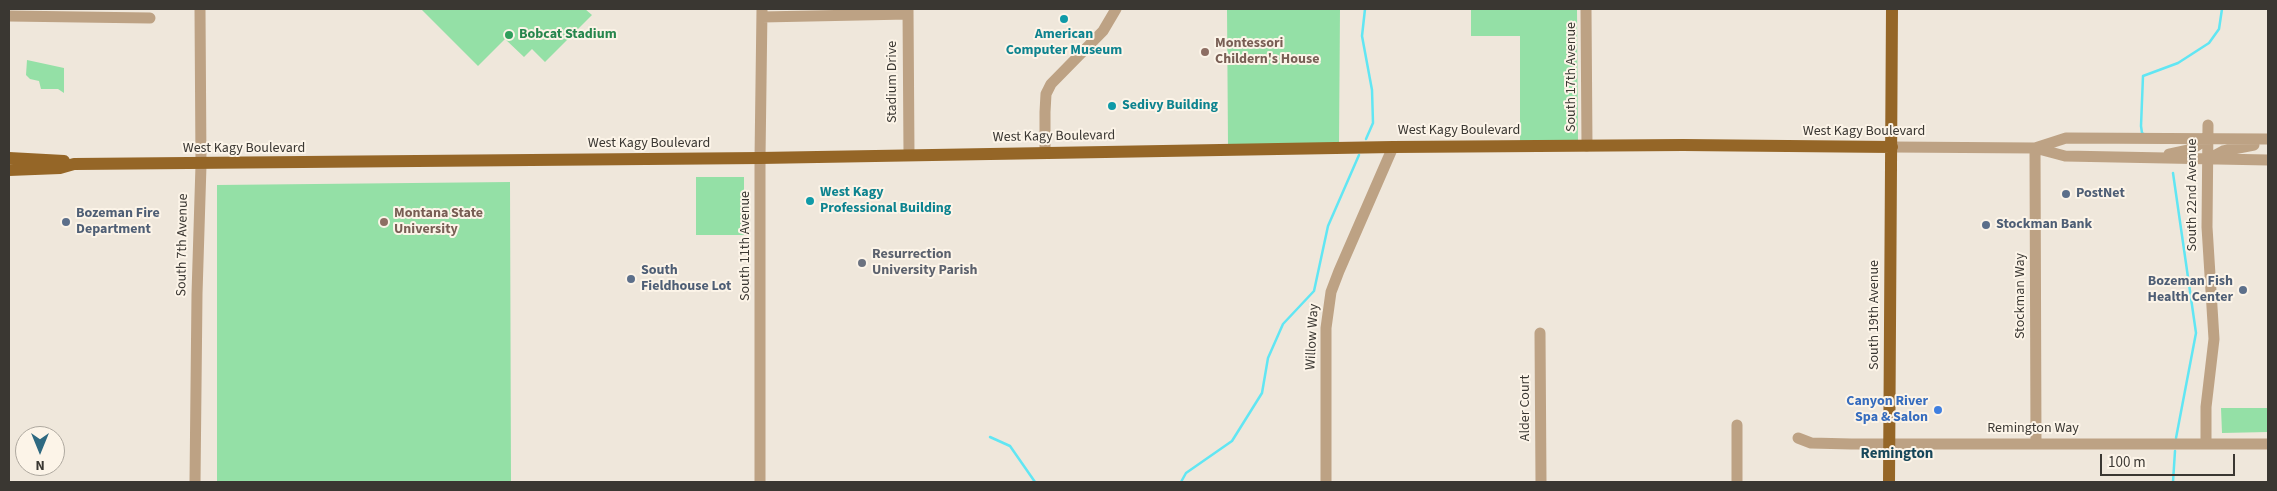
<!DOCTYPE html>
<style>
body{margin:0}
#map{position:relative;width:2277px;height:491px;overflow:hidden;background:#efe7db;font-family:"Source Sans 3",sans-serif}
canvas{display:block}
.frame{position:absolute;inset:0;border:10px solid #3a3732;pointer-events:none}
.north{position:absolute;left:15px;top:426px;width:50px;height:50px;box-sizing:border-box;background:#fcf4e8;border:1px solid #aea89f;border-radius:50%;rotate:180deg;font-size:14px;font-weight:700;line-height:20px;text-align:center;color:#3a3732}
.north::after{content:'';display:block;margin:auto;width:18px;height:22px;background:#2e6981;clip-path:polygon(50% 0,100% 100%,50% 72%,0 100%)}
.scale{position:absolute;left:2100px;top:454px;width:135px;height:22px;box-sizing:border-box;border:2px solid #3a3732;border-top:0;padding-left:6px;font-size:15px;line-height:18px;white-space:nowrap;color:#3a3732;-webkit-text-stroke:4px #fcf4e8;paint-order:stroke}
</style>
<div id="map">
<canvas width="2277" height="491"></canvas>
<div class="frame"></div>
<div class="north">N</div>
<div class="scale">100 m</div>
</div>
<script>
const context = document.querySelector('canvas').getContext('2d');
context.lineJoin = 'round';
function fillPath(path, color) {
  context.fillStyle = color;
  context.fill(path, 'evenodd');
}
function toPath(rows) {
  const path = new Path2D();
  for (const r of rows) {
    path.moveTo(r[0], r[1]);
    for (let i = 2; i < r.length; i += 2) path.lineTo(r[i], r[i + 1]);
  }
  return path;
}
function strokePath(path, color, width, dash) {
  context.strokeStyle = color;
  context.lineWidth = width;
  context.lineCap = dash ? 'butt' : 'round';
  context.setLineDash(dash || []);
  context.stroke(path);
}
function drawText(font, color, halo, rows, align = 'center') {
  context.font = font + ' "Source Sans 3",sans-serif';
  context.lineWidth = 4;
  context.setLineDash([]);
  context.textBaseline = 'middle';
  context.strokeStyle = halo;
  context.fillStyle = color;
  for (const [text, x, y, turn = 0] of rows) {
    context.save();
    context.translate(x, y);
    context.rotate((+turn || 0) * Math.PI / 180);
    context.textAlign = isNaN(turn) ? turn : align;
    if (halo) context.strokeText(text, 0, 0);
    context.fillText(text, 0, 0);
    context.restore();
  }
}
fillPath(toPath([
 [421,9,585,9,592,15,545,62,532,49,524,57,505,39,478,66],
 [1227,9,1340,9,1339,144,1228,144],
 [1471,9,1577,9,1578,141,1520,143,1520,36,1471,36],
 [27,60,64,68,64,93,58,89,41,89,39,81,30,79,26,75],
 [696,177,744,177,744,235,696,235],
 [510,182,511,482,217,482,217,185],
 [2221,408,2268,408,2268,432,2222,433]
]), '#94e0a6');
strokePath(toPath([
 [1365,9,1362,36,1372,90,1373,123,1366,139],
 [2144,134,2142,133,2141,126,2143,76,2178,63,2209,43,2219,29,2222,9],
 [2173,173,2196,333,2176,438],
 [990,437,1010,446,1035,482],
 [1181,482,1186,473,1232,441,1262,393,1268,358,1283,324,1314,291,1328,226,1359,155],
 [2173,482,2175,451]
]), '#61e6f3', 2.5);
strokePath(toPath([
 [908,9,909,154],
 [1586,9,1587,146],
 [9,16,150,18],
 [762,17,908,14],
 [1892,147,2035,148,2065,156,2268,160],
 [2035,148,2036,444],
 [2035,148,2066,138,2268,139],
 [1045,152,1045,112,1046,94,1051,84,1103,31,1116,9],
 [2169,154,2192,149,2207,139],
 [2208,159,2223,151,2254,145],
 [1540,333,1541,482],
 [1798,438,1811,443,1851,444,2268,444],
 [2206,444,2206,407,2214,339,2207,227,2208,125],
 [195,482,197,294,201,165,200,9],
 [760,482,760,158,762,9],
 [1326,482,1326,328,1331,292,1339,271,1393,147],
 [1737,482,1737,425]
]), '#bda284', 11);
strokePath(toPath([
 [9,158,64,161],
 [9,170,60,168,74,164,760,158,1393,147,1683,145,1892,147],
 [1889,482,1892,9]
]), '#956627', 12);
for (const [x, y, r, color] of [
 [1064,19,5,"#0f9aa8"],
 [509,35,5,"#2e9e5b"],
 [1205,52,5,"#8d6e63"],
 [1112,106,5,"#0f9aa8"],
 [2066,194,5,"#5c6f8a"],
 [810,201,5,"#0f9aa8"],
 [66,222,5,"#5c6f8a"],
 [384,222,5,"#8d6e63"],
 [1986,225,5,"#5c6f8a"],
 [862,263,5,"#6b7280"],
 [631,279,5,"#5c6f8a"],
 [2243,290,5,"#5c6f8a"],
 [1938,410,5,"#3f7fe0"]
]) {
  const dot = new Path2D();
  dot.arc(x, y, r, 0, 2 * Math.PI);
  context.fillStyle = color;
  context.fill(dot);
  strokePath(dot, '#fcf4e8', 2);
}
drawText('bold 14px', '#27864d', '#fcf4e8', [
 ["Bobcat Stadium",519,35]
], 'left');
drawText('bold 14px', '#0d838f', '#fcf4e8', [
 ["American",1064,35,"center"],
 ["Computer Museum",1064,51,"center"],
 ["Sedivy Building",1122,106],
 ["West Kagy",820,193],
 ["Professional Building",820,209]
], 'left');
drawText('bold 14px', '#785e54', '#fcf4e8', [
 ["Montessori",1215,44],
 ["Childern's House",1215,60],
 ["Montana State",394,214],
 ["University",394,230]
], 'left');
drawText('14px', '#3a3732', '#fcf4e8', [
 ["South 17th Avenue",1572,77,-90],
 ["Stadium Drive",893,82,-90],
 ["West Kagy Boulevard",1459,131],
 ["West Kagy Boulevard",1864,132],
 ["West Kagy Boulevard",1054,137,-1],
 ["West Kagy Boulevard",649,144],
 ["West Kagy Boulevard",244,149],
 ["South 22nd Avenue",2193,195,-90],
 ["South 7th Avenue",183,245,-89],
 ["South 11th Avenue",746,246,-90],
 ["Stockman Way",2021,296,-90],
 ["South 19th Avenue",1875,315,-90],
 ["Willow Way",1313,337,-87],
 ["Alder Court",1526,408,-90],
 ["Remington Way",2033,429]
]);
drawText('bold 14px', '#4e5e75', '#fcf4e8', [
 ["PostNet",2076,194],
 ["Bozeman Fire",76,214],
 ["Department",76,230],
 ["Stockman Bank",1996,225],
 ["South",641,271],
 ["Fieldhouse Lot",641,287],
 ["Bozeman Fish",2233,282,"right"],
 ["Health Center",2233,298,"right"]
], 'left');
drawText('bold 14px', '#5b616d', '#fcf4e8', [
 ["Resurrection",872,255],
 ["University Parish",872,271]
], 'left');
drawText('bold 14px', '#366cbe', '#fcf4e8', [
 ["Canyon River",1928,402],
 ["Spa & Salon",1928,418]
], 'right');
drawText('bold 15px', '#17475a', '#fcf4e8', [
 ["Remington",1897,455]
]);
</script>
